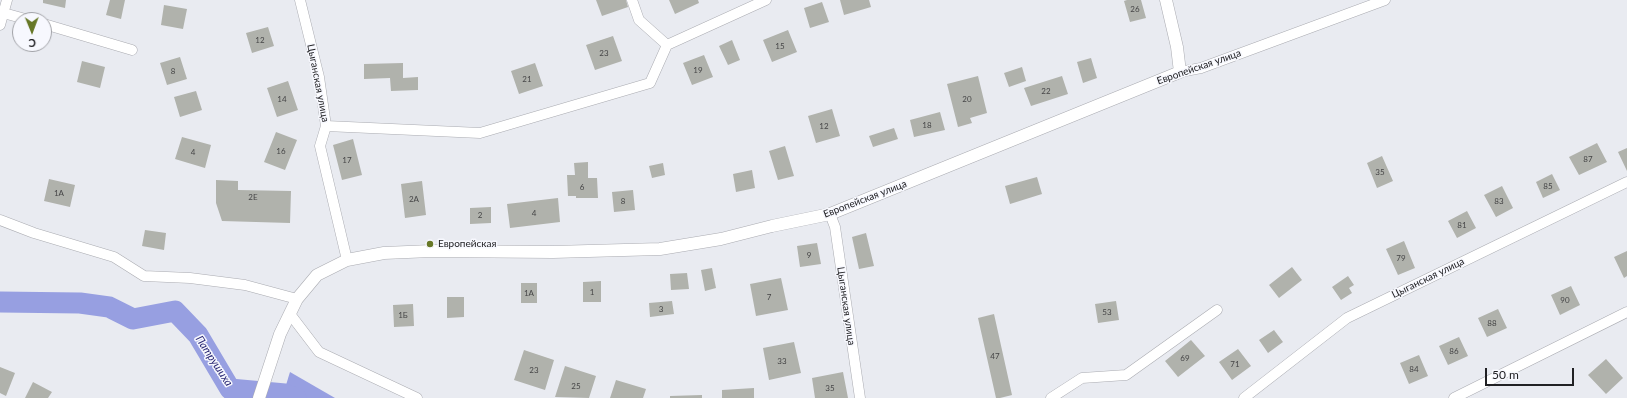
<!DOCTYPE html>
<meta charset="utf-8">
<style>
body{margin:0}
#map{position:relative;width:1627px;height:398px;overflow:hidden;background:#e9ebf1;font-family:Lato,sans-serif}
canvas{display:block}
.north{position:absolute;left:12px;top:12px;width:40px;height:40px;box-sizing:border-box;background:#f7f8fe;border:1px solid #a1a2a7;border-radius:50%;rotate:179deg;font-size:11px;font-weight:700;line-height:16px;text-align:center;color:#212124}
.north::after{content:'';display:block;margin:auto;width:14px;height:18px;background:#677827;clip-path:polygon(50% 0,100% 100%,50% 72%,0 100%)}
.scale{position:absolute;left:1485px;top:368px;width:89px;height:18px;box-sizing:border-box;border:2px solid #212124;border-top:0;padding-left:5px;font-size:12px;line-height:14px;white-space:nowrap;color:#212124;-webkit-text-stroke:3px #f7f8fe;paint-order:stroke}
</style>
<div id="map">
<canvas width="1627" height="398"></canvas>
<div class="north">С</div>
<div class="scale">50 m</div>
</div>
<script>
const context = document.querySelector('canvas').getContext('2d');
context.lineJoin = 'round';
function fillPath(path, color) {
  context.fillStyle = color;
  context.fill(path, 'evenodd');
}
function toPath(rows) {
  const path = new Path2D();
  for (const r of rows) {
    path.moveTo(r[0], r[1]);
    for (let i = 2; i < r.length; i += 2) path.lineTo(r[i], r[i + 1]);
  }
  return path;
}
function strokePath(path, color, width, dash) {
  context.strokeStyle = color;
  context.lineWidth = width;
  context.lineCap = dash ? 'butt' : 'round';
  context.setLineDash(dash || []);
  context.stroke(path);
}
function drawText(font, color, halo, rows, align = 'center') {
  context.font = font + ' Lato,sans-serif';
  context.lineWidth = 3;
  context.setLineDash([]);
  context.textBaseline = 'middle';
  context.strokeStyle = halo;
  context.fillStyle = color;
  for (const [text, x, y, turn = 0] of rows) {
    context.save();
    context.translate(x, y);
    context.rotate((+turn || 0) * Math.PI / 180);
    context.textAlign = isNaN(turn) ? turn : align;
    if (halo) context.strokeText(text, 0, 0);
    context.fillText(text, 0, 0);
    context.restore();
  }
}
fillPath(toPath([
 [290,372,335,398,282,398]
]), '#979fe1');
strokePath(toPath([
 [0,302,80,303,109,307,133,319,175,311,198,335,230,389,285,394,296,398]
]), '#979fe1', 21);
fillPath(toPath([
 [43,0,66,0,65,8,43,3],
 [110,0,125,0,121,19,106,15],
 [596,0,626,0,628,7,602,16],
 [669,0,698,0,699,3,675,14],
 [840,0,869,0,871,7,844,15],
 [1127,0,1141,0,1146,18,1130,22,1124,1],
 [822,2,829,22,810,28,804,8],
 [164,5,187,9,183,29,161,25],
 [268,27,274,46,252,53,246,33],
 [788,30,797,52,772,62,763,40],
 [613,36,622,61,595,70,586,45],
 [732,40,740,60,728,65,719,46],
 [704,55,713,77,692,85,683,63],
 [180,57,187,79,167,85,160,63],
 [1091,58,1097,78,1083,83,1077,62],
 [82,61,105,67,100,88,77,82],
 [403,63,403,78,418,77,418,90,391,91,390,78,364,79,364,64],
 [535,63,543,86,519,94,511,71],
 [1022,67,1026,81,1009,87,1004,73],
 [978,76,987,113,970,118,972,123,958,127,947,84],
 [1062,76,1068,94,1031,106,1024,88],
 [288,81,298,110,277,117,267,88],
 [196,91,202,110,180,117,174,97],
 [832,109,840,136,816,143,808,116],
 [940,112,945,130,914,137,910,120],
 [894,128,898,139,873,147,869,136],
 [276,132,297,140,285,170,264,162],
 [182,137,211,145,205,168,175,159],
 [353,139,362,175,342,180,333,145],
 [1597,143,1607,162,1579,175,1569,157],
 [785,146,794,176,778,180,769,151],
 [1627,148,1627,171,1618,152],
 [1382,156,1393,181,1377,188,1367,163],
 [588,162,588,178,597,178,598,198,576,198,576,196,568,196,567,175,575,175,574,163],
 [663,163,665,175,652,178,649,166],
 [752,170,755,188,736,192,733,174],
 [1552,174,1560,190,1543,198,1536,182],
 [1037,177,1042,194,1010,204,1005,186],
 [49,179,75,185,70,207,44,201],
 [216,180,238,181,238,190,291,191,290,223,222,221,216,203],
 [422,181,426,215,405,218,401,184],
 [1502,186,1513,208,1496,217,1484,195],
 [633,190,635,210,614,212,612,192],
 [558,198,560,222,510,228,507,204],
 [491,207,491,223,470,224,470,208],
 [1467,211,1476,228,1457,238,1448,221],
 [145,230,166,233,164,250,142,246],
 [866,233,874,266,859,269,852,237],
 [1404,241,1415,268,1398,275,1386,249],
 [817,243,821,264,800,267,797,246],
 [1627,251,1627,276,1624,278,1614,257],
 [1292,267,1302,280,1279,298,1269,285],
 [712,268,716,288,705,291,701,270],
 [687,273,689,289,671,290,670,274],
 [1348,276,1354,285,1349,288,1352,293,1341,300,1332,287],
 [781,278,788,310,756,316,750,284],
 [601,281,601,302,583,302,583,282],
 [521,283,537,283,537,303,521,303],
 [1571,286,1580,305,1560,315,1551,295],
 [447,297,464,297,464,317,447,318],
 [672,301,674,314,650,317,649,303],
 [1116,301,1119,320,1098,323,1095,304],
 [413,304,414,326,394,327,393,305],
 [1498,309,1507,328,1487,337,1478,318],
 [994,314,1012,395,1000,398,996,398,978,318],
 [1274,330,1283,342,1268,353,1259,340],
 [1459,337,1468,356,1448,365,1439,346],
 [1191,340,1205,356,1178,377,1165,361],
 [794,342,801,373,769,380,763,348],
 [1238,349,1251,366,1232,380,1219,362],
 [524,350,554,360,545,390,514,380],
 [1419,355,1428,376,1409,384,1400,363],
 [1606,359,1623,378,1606,394,1588,375],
 [565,366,596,376,589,398,555,397],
 [0,367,15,373,6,396,0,393],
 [843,372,848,398,815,398,812,378],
 [616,380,646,389,643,398,610,398],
 [33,382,52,392,48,398,25,398],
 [754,388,754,398,722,398,722,390],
 [702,395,702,398,670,398,670,396]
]), '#b0b2ac');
const minor = toPath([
 [300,0,319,77,326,126,320,146,347,260],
 [632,0,639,20,667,45,766,0],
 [0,12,29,20],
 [44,24,132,50],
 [0,25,7,0],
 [1180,72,1201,68,1385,0],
 [326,126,480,133,650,83,667,45],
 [830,214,835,227,860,398],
 [0,220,34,233,114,257,144,276,190,278,245,285,297,299],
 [290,314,319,352,417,398],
 [1051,398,1082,378,1126,375,1217,310],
 [1244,398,1347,318,1627,182],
 [1454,398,1627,312]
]);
const tertiary = toPath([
 [259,398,280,334,297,299,317,275,347,260,384,253,431,251,553,252,660,249,721,239,772,226,830,214,1180,72,1177,47,1166,0]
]);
strokePath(minor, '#aaabb1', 11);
strokePath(tertiary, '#aaabb1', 13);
strokePath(minor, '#fff', 10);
strokePath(tertiary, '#fff', 12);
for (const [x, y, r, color] of [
 [430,244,4,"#677827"]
]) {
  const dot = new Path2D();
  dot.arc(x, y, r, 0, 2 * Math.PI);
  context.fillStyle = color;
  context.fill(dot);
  strokePath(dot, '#f7f8fe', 1.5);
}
drawText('8px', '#454546', null, [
 ["26",1135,9],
 ["12",260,40],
 ["15",780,46],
 ["23",604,53],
 ["19",698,70],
 ["8",173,71],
 ["21",527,79],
 ["22",1046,91],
 ["14",282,99],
 ["20",967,99],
 ["18",927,125],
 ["12",824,126],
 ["16",281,151],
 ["4",193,152],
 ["87",1588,159],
 ["17",347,160],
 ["35",1380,172],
 ["85",1548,186],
 ["6",582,187],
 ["1А",59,193],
 ["2Е",253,197],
 ["2А",414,199],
 ["8",623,201],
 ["83",1499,201],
 ["4",534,213],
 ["2",480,215],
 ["81",1462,225],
 ["9",809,255],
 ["79",1401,258],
 ["1",592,292],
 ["1А",529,293],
 ["7",769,297],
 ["90",1565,300],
 ["3",661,309],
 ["53",1107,312],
 ["1Б",403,315],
 ["88",1492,323],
 ["86",1454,351],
 ["47",995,356],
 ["69",1185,358],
 ["33",782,361],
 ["71",1235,364],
 ["84",1414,369],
 ["23",534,370],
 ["25",576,386],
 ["35",830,388]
]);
drawText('10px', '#212124', '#f7f8fe', [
 ["Европейская улица",1199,67,-19],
 ["Цыганская улица",318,83,79],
 ["Европейская улица",865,199,-21],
 ["Цыганская улица",1428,278,-26],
 ["Цыганская улица",846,306,82]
]);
drawText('10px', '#212124', '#f7f8fe', [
 ["Европейская",438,244]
], 'left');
drawText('italic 11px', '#2c2a76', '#f7f8fe', [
 ["Патрушиха",214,361,57]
]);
</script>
